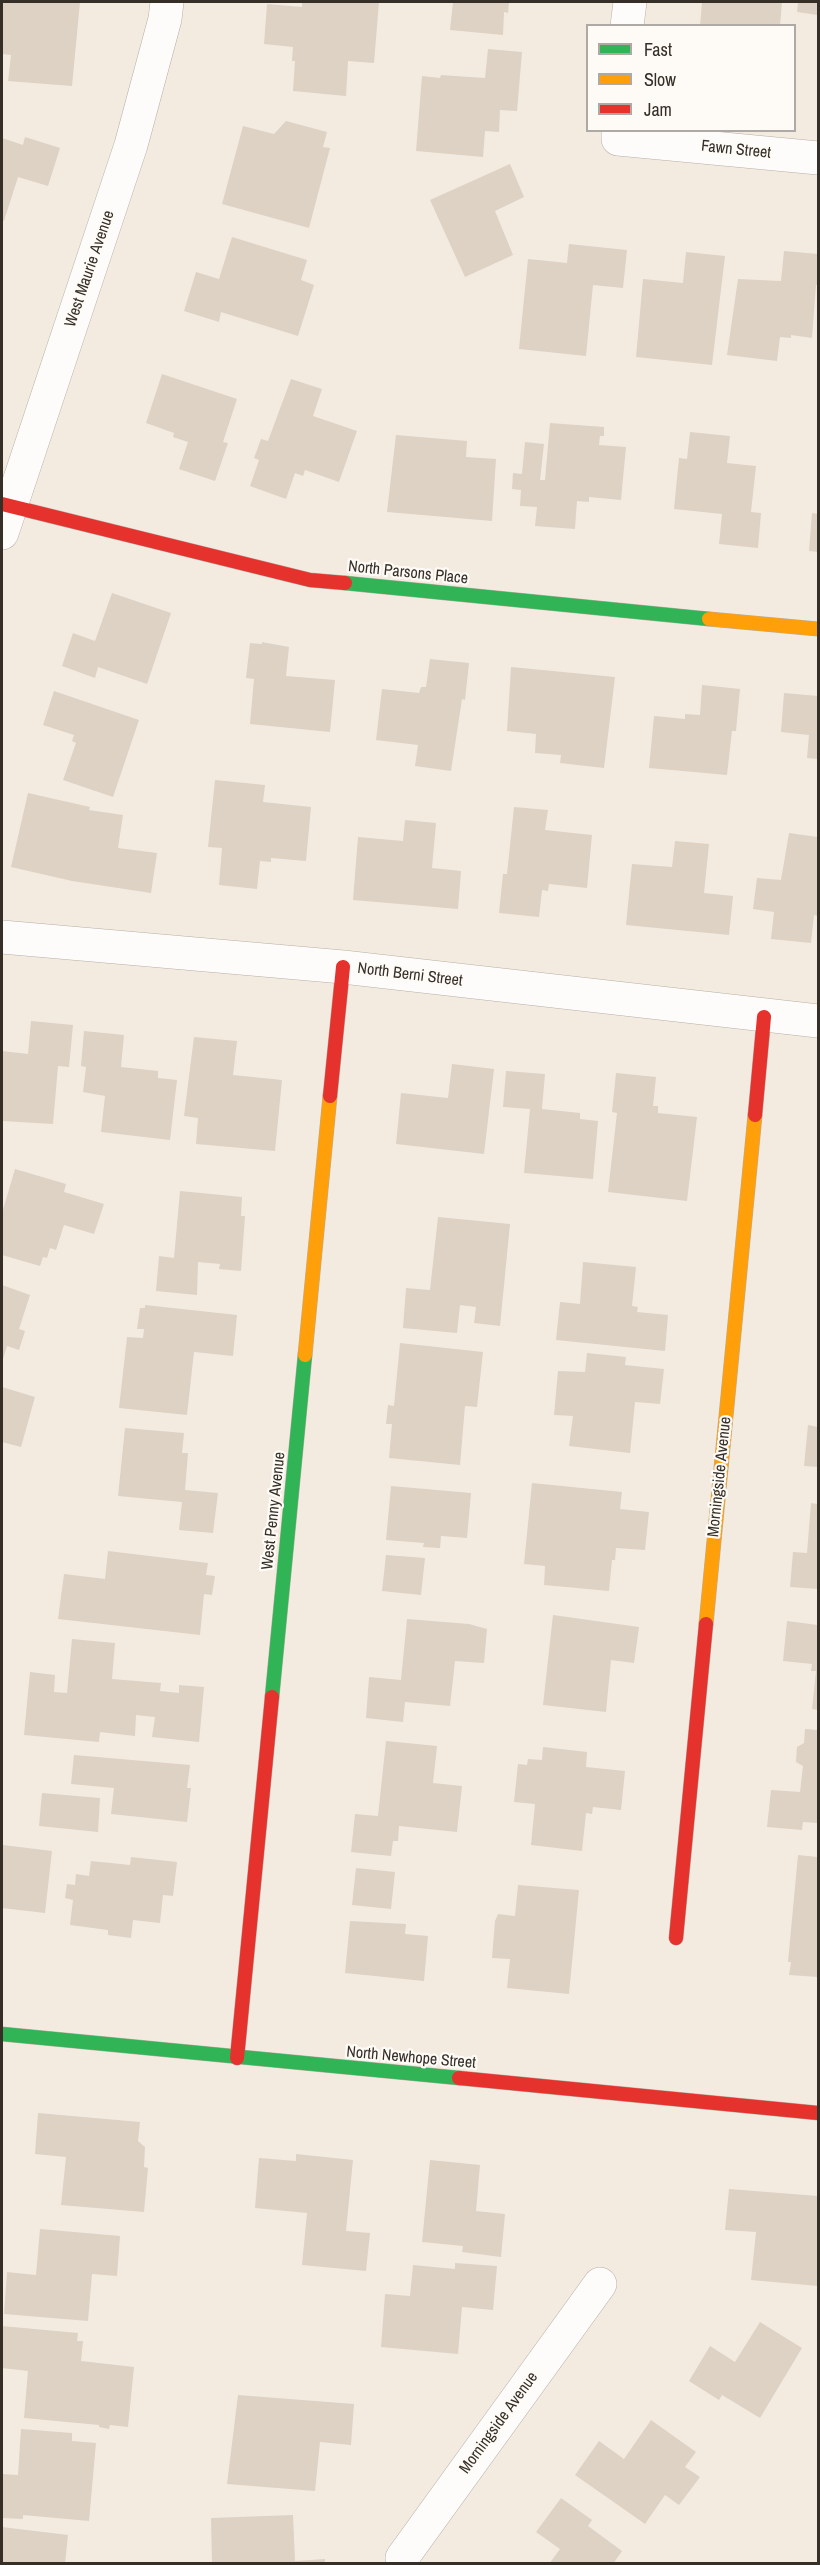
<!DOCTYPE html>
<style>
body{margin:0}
#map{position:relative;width:820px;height:2565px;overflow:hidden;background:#f4ebe0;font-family:"Archivo Narrow",sans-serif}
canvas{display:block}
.frame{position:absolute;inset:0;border:3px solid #352f27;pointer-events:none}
.legend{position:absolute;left:586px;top:24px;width:210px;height:108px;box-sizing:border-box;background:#fefbf7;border:2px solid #aea9a4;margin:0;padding:8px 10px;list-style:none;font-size:18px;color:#352f27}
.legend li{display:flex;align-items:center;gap:12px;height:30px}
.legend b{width:30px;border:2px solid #aea9a4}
</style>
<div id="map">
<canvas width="820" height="2565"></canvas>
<div class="frame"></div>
<ul class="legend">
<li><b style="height:8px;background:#30b455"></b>Fast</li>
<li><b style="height:8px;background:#ff9f0a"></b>Slow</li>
<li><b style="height:8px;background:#e5322d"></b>Jam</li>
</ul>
</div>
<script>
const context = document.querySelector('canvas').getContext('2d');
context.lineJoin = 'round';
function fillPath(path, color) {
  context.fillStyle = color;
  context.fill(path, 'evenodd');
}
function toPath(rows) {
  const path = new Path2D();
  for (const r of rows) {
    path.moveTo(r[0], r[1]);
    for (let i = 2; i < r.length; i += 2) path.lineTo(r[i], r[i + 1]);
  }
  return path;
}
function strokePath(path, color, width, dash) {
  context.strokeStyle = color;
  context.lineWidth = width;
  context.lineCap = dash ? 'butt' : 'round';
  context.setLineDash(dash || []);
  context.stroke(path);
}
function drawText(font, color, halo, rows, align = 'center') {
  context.font = font + ' "Archivo Narrow",sans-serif';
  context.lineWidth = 4.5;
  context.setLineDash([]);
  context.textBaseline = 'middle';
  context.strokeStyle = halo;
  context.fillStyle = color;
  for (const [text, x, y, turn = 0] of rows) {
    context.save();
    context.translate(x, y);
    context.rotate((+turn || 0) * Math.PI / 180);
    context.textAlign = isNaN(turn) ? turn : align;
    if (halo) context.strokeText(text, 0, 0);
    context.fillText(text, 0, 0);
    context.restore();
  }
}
fillPath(toPath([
 [2,2,80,2,72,86,8,81,11,55,2,54],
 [302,2,379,2,374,63,348,61,346,96,293,91,295,61,292,61,293,47,264,44,267,4,302,7],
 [453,2,509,2,508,13,504,12,503,35,450,30],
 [702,2,782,2,780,26,700,26],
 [798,2,818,2,818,15,797,12],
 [488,49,522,52,517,111,500,110,499,132,485,131,483,157,416,151,422,76,440,78,441,75,485,78],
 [286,121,327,132,323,147,330,148,309,228,222,204,243,126,274,134],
 [25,137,60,148,48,186,18,177,4,221,2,220,2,138,23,145],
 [510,164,524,197,495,211,513,255,465,277,430,200],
 [232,237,307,260,301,280,314,285,298,336,221,312,219,322,184,311,196,272,219,279],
 [569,244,627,250,623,288,593,285,586,356,519,349,528,259,567,263],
 [784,251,818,254,818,285,816,285,812,338,791,335,791,338,780,337,777,361,727,355,738,279,781,281],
 [686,252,725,256,712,365,636,357,643,279,683,283],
 [162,374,237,399,223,442,228,443,215,481,179,469,188,442,173,437,174,433,146,423],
 [291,379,322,389,313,416,357,431,339,482,305,470,303,476,295,473,286,499,250,486,259,460,254,458,261,439,268,441],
 [550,423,604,427,604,436,600,436,599,445,626,447,621,500,589,497,589,502,577,501,575,529,535,526,537,507,520,506,521,490,512,489,513,473,522,474,525,442,544,444,540,480,545,480],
 [690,432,730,436,727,463,756,466,751,512,761,513,758,548,719,544,722,514,674,509,679,458,687,459],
 [396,435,467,441,466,457,496,459,492,521,387,512],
 [812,513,818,514,818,552,809,551],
 [112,593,171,613,147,684,98,667,95,678,62,666,73,633,95,641],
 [262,642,289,647,286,676,335,680,330,732,250,724,254,679,246,678,250,643,262,644],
 [430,659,469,663,465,700,462,699,451,771,415,766,418,745,376,740,382,689,419,693,421,687,426,687],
 [511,667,615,677,604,768,560,763,561,755,535,753,536,734,507,731],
 [702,685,740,689,736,731,732,731,727,775,649,768,654,716,685,719,685,714,700,715],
 [54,691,139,720,113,797,63,780,76,743,72,741,74,735,43,725],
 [784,693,818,696,818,759,807,758,809,735,781,732],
 [215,780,265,785,263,802,311,807,306,861,271,858,271,862,260,861,257,889,219,885,222,848,208,847],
 [28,793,90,807,89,810,123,815,118,848,157,853,151,893,72,881,11,867],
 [514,807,548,810,545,830,592,835,587,888,549,884,548,891,542,890,539,917,499,913,503,874,507,874],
 [405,820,436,823,432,868,461,871,458,909,353,900,358,837,403,841],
 [789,833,818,837,818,916,814,915,811,943,771,939,774,912,753,909,757,878,781,880],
 [675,841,709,844,704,893,733,896,729,935,626,925,632,864,672,867],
 [31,1021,73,1025,69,1067,58,1066,53,1124,2,1121,2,1051,28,1054],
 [84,1031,124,1035,121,1067,158,1071,158,1078,177,1080,170,1140,101,1132,105,1096,83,1092,86,1067,81,1066],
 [194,1037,237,1041,233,1075,282,1080,275,1151,196,1144,198,1118,184,1116],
 [452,1064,494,1069,484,1154,396,1144,401,1093,448,1098],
 [506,1071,545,1074,542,1109,580,1113,580,1119,598,1121,593,1179,524,1173,530,1109,503,1107],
 [616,1073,656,1077,653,1106,658,1106,658,1113,697,1117,687,1201,608,1192,617,1113,612,1112],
 [15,1169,66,1184,64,1192,104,1204,94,1234,64,1225,56,1250,50,1248,47,1258,43,1257,40,1266,2,1255,2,1213],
 [180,1191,242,1197,241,1216,245,1216,241,1271,219,1269,220,1264,198,1262,197,1295,156,1291,159,1256,174,1258],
 [438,1217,510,1224,500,1326,474,1323,476,1307,460,1305,457,1333,403,1328,406,1288,430,1290],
 [583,1262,636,1267,632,1306,638,1307,637,1312,668,1315,665,1351,556,1340,560,1302,580,1304],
 [2,1285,30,1295,19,1329,25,1331,19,1350,7,1346,2,1363],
 [145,1305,237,1315,233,1356,194,1352,187,1415,119,1408,127,1337,143,1338,144,1329,137,1329,140,1308,145,1308],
 [400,1343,483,1352,477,1407,465,1406,460,1465,389,1458,392,1424,386,1424,388,1405,394,1406],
 [587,1353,626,1357,625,1365,664,1369,660,1404,635,1402,630,1453,569,1446,573,1416,554,1415,558,1371,585,1372],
 [2,1387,35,1397,21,1447,2,1442],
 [808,1425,818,1427,818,1467,804,1466],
 [125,1428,184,1433,182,1453,188,1453,185,1490,218,1493,213,1533,179,1530,182,1502,118,1496],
 [532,1483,622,1492,620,1509,649,1512,645,1550,616,1548,615,1560,612,1560,609,1591,544,1585,545,1566,524,1564],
 [391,1486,471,1493,467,1538,441,1536,440,1548,423,1547,424,1543,386,1540],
 [811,1503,818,1504,818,1589,790,1587,793,1552,807,1553],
 [108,1551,208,1563,206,1575,215,1576,212,1595,204,1594,200,1635,58,1619,64,1574,105,1579],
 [386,1555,425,1558,421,1595,382,1591],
 [553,1615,639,1627,634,1663,611,1660,606,1712,543,1705],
 [407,1619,469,1624,487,1629,484,1663,455,1661,450,1706,405,1702,403,1722,366,1718,369,1677,401,1680],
 [787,1621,818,1625,818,1710,812,1709,816,1671,811,1671,812,1664,783,1661],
 [72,1639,115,1643,112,1679,161,1683,160,1691,179,1693,179,1685,204,1687,199,1742,152,1737,155,1717,136,1715,135,1736,100,1732,99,1742,24,1735,30,1672,55,1675,54,1692,67,1693],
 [805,1729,818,1730,818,1823,803,1822,802,1830,767,1827,771,1790,800,1792,803,1766,796,1762,797,1747,804,1743],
 [386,1741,437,1746,433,1783,462,1786,457,1832,399,1826,398,1841,393,1841,391,1856,351,1852,355,1814,378,1816],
 [543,1747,587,1752,586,1767,625,1771,621,1810,593,1807,592,1814,586,1813,582,1851,531,1845,535,1804,514,1802,518,1764,527,1765,528,1759,542,1760],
 [74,1755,190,1765,187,1788,191,1788,187,1822,111,1814,114,1788,71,1784],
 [42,1793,100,1798,98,1832,39,1826],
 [3,1845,52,1851,45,1913,2,1908],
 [798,1855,818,1857,818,1977,789,1975,791,1962,788,1962],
 [131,1857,177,1862,173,1896,163,1895,160,1923,133,1920,131,1938,108,1935,108,1930,70,1925,73,1900,65,1898,67,1884,75,1885,76,1874,89,1876,91,1861,130,1865],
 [356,1868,395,1872,391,1909,352,1905],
 [518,1885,579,1890,569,1994,507,1988,510,1959,492,1958,495,1921,498,1914,515,1916],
 [350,1921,406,1924,405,1934,428,1936,424,1981,345,1973],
 [38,2113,140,2122,138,2141,145,2147,144,2167,148,2168,144,2212,61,2205,66,2157,35,2154],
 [296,2154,353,2160,346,2231,370,2233,366,2271,302,2265,307,2213,255,2208,259,2158,296,2161],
 [430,2160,480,2165,476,2211,505,2214,501,2257,462,2252,463,2246,422,2242],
 [729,2189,818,2196,818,2286,751,2280,756,2232,725,2230],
 [40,2229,120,2236,117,2276,92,2274,88,2321,4,2314,7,2272,36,2275],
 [455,2263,497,2266,493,2310,462,2307,458,2354,381,2347,385,2294,410,2296,413,2265,455,2269],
 [760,2322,802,2348,760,2418,722,2395,719,2400,689,2381,710,2346,735,2362],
 [2,2326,78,2333,77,2341,83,2341,81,2361,134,2367,128,2427,110,2425,109,2429,99,2427,99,2425,24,2418,28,2371,2,2368],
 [238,2395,354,2404,351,2445,320,2442,315,2491,227,2484],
 [651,2420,696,2452,685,2467,700,2477,679,2505,665,2495,645,2524,575,2475,599,2441,624,2459],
 [21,2429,72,2433,72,2441,96,2443,89,2521,23,2515,23,2519,2,2518,2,2474,18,2475],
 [561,2498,592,2520,588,2526,622,2551,613,2564,549,2564,560,2549,536,2532],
 [293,2515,295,2561,325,2559,325,2564,212,2562,211,2518],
 [2,2527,68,2535,65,2564,2,2564]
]), '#ddd2c4');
const street = toPath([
 [627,26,630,2],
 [618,130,618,139,818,158],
 [2,533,131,145,165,19,167,2],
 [2,937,343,967,818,1021],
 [403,2564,402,2558,600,2284]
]);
const fast = toPath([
 [345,583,709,619],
 [272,1697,305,1355],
 [2,2034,459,2078]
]);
const slow = toPath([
 [709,619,818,629],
 [305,1355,330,1096],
 [706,1624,755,1115]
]);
const jam = toPath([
 [2,504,310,580,345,583],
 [330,1096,343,967],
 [755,1115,764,1017],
 [676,1938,706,1624],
 [237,2058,272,1697],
 [459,2078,818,2113]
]);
strokePath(street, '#b6aea6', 34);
strokePath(fast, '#b6aea6', 15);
strokePath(slow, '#b6aea6', 15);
strokePath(jam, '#b6aea6', 15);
strokePath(street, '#fdfcfa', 33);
strokePath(fast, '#30b455', 14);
strokePath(slow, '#ff9f0a', 14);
strokePath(jam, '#e5322d', 14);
drawText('16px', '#352f27', '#fefbf7', [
 ["Fawn Street",736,150,6],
 ["West Maurie Avenue",90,269,-71],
 ["North Parsons Place",408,573,6],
 ["North Berni Street",410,975,7],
 ["Morningside Avenue",720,1477,-84],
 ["West Penny Avenue",274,1511,-84],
 ["North Newhope Street",411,2058,5],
 ["Morningside Avenue",499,2423,-54]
]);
</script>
